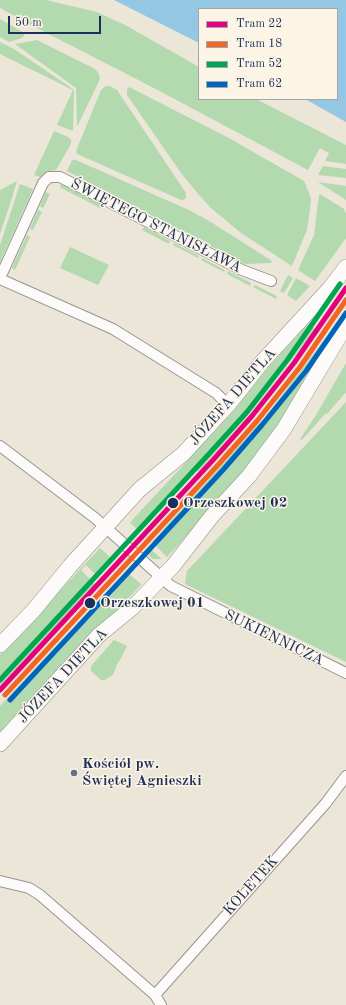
<!DOCTYPE html>
<meta charset="utf-8">
<style>
body{margin:0}
#map{position:relative;width:346px;height:1005px;overflow:hidden;background:#ece6d9;font-family:"Old Standard TT",serif}
canvas{display:block}
.legend{position:absolute;left:198px;top:8px;width:140px;height:92px;box-sizing:border-box;background:#fcf5e5;border:1px solid #a2a6af;margin:0;padding:5px 7px;list-style:none;font-size:12px;color:#1b2f5e}
.legend li{display:flex;align-items:center;gap:8px;height:20px}
.legend b{width:20px;border:1px solid #a2a6af}
.scale{position:absolute;left:8px;top:16px;width:93px;height:18px;box-sizing:border-box;border:2px solid #1b2f5e;border-top:0;padding-left:5px;font-size:12px;line-height:14px;white-space:nowrap;color:#1b2f5e;-webkit-text-stroke:3px #fcf5e5;paint-order:stroke}
</style>
<div id="map">
<canvas width="346" height="1005"></canvas>
<ul class="legend">
<li><b style="height:5px;background:#e5007d"></b>Tram 22</li>
<li><b style="height:5px;background:#f26522"></b>Tram 18</li>
<li><b style="height:5px;background:#00a651"></b>Tram 52</li>
<li><b style="height:5px;background:#0065bd"></b>Tram 62</li>
</ul>
<div class="scale">50 m</div>
</div>
<script>
const context = document.querySelector('canvas').getContext('2d');
context.lineJoin = 'round';
function fillPath(path, color) {
  context.fillStyle = color;
  context.fill(path, 'evenodd');
}
function toPath(rows) {
  const path = new Path2D();
  for (const r of rows) {
    path.moveTo(r[0], r[1]);
    for (let i = 2; i < r.length; i += 2) path.lineTo(r[i], r[i + 1]);
  }
  return path;
}
function strokePath(path, color, width, dash) {
  context.strokeStyle = color;
  context.lineWidth = width;
  context.lineCap = dash ? 'butt' : 'round';
  context.setLineDash(dash || []);
  context.stroke(path);
}
function drawText(font, color, halo, rows, align = 'center') {
  context.font = font + ' "Old Standard TT",serif';
  context.lineWidth = 3;
  context.setLineDash([]);
  context.textBaseline = 'middle';
  context.strokeStyle = halo;
  context.fillStyle = color;
  for (const [text, x, y, turn = 0] of rows) {
    context.save();
    context.translate(x, y);
    context.rotate((+turn || 0) * Math.PI / 180);
    context.textAlign = isNaN(turn) ? turn : align;
    if (halo) context.strokeText(text, 0, 0);
    context.fillText(text, 0, 0);
    context.restore();
  }
}
fillPath(toPath([
 [0,0,46,0,97,12,127,26,199,67,199,99,256,99,346,145,346,164,325,161,329,153,320,148,308,170,150,86,29,24,0,8],
 [0,19,21,31,24,33,24,36,22,38,9,42,0,37],
 [37,40,93,68,96,70,99,74,100,79,78,125,77,125,76,88,15,44],
 [0,42,14,49,73,89,74,91,73,131,57,125,73,90,0,54],
 [106,86,110,86,117,90,186,193,186,198,183,200,181,200,77,154,76,151,101,90],
 [129,87,229,138,304,181,311,198,310,209,307,230,292,266,241,233,211,208,199,195,181,173,127,95,127,89],
 [54,131,68,137,71,140,71,144,56,170,48,171,40,177,34,175],
 [72,160,76,160,189,210,211,222,272,261,271,263,245,264,67,171],
 [323,166,346,169,346,178,318,175],
 [17,181,11,201,0,234,0,190],
 [318,182,346,186,346,200],
 [20,184,33,189,0,262,0,245],
 [61,184,103,206,102,209,67,191,60,187],
 [46,192,50,194,43,208,40,206],
 [320,194,344,209,346,214,346,238,315,281,298,270,314,235,319,195],
 [38,210,42,212,33,230,30,229],
 [144,227,170,241,169,244,142,230],
 [27,235,30,237,15,270,12,268],
 [174,243,199,256,198,258,173,245],
 [70,247,109,265,98,285,60,268],
 [202,258,225,270,224,272,201,260],
 [228,271,251,283,250,286,227,274],
 [288,275,293,278,284,293,280,291],
 [296,278,310,286,296,301,287,295],
 [255,285,275,295,277,297,276,299,253,287],
 [308,324,315,329,291,361,251,412,198,472,194,469,165,500,164,500,138,530,130,523,133,519,232,413,267,369],
 [327,336,331,339,276,431,210,511,167,557,152,542,265,417],
 [346,363,346,394,345,393,341,398,340,400,339,400,327,414,326,413,302,440,300,439,316,415],
 [346,402,346,662,185,584,187,571],
 [148,547,162,559,153,559,144,551],
 [100,548,111,558,96,575,86,565,81,570,95,584,0,686,0,655,1,653],
 [129,574,141,584,139,587,0,734,0,706,70,631,74,634,109,596,110,597],
 [114,640,127,646,119,662,118,662,113,675,105,680,101,680,91,671,91,666]
]), '#b3d9ae');
fillPath(toPath([
 [114,0,346,0,346,122,305,99,337,99,337,9,199,9,199,43]
]), '#94c7e4');
const street = toPath([
 [0,278,43,183,49,177,60,177,242,270,271,281],
 [0,279,113,329,216,393,228,405],
 [0,446,95,518,171,586,346,673],
 [0,881,29,888,40,895,155,995,161,1005],
 [155,995,326,803,346,776]
]);
const secondary = toPath([
 [0,645,33,611,70,566,140,489,183,454,228,405,262,362,330,288,346,267],
 [0,744,99,635,132,608,173,566,212,516,249,476,284,429,346,325]
]);
strokePath(street, '#959595', 12);
strokePath(secondary, '#959595', 16);
strokePath(street, '#fcfbf9', 10);
strokePath(secondary, '#fcfbf9', 15);
strokePath(toPath([
 [0,690,213,460,252,416,294,363,346,288]
]), '#e5007d', 5);
strokePath(toPath([
 [5,695,218,465,257,421,300,367,346,300]
]), '#f26522', 5);
strokePath(toPath([
 [0,680,208,455,247,412,288,359,340,284]
]), '#00a651', 5);
strokePath(toPath([
 [10,700,223,470,262,425,306,371,346,313]
]), '#0065bd', 5);
for (const [x, y, r, color] of [
 [173,503,6,"#1b2f5e"],
 [90,603,6,"#1b2f5e"],
 [74,773,4,"#646f89"]
]) {
  const dot = new Path2D();
  dot.arc(x, y, r, 0, 2 * Math.PI);
  context.fillStyle = color;
  context.fill(dot);
  strokePath(dot, '#fcf5e5', 1.5);
}
drawText('15px', '#1b2f5e', '#fcf5e5', [
 ["ŚWIĘTEGO STANISŁAWA",156,226,27],
 ["JÓZEFA DIETLA",233,397,-49],
 ["SUKIENNICZA",274,638,26],
 ["JÓZEFA DIETLA",63,676,-47],
 ["KOLETEK",251,886,-48]
]);
drawText('bold 15px', '#1b2f5e', '#fcf5e5', [
 ["Orzeszkowej 02",183,503],
 ["Orzeszkowej 01",100,603]
], 'left');
drawText('bold 15px', '#1b2f5e', '#fcf5e5', [
 ["Kościół pw.",82,764],
 ["Świętej Agnieszki",82,781]
], 'left');
</script>
